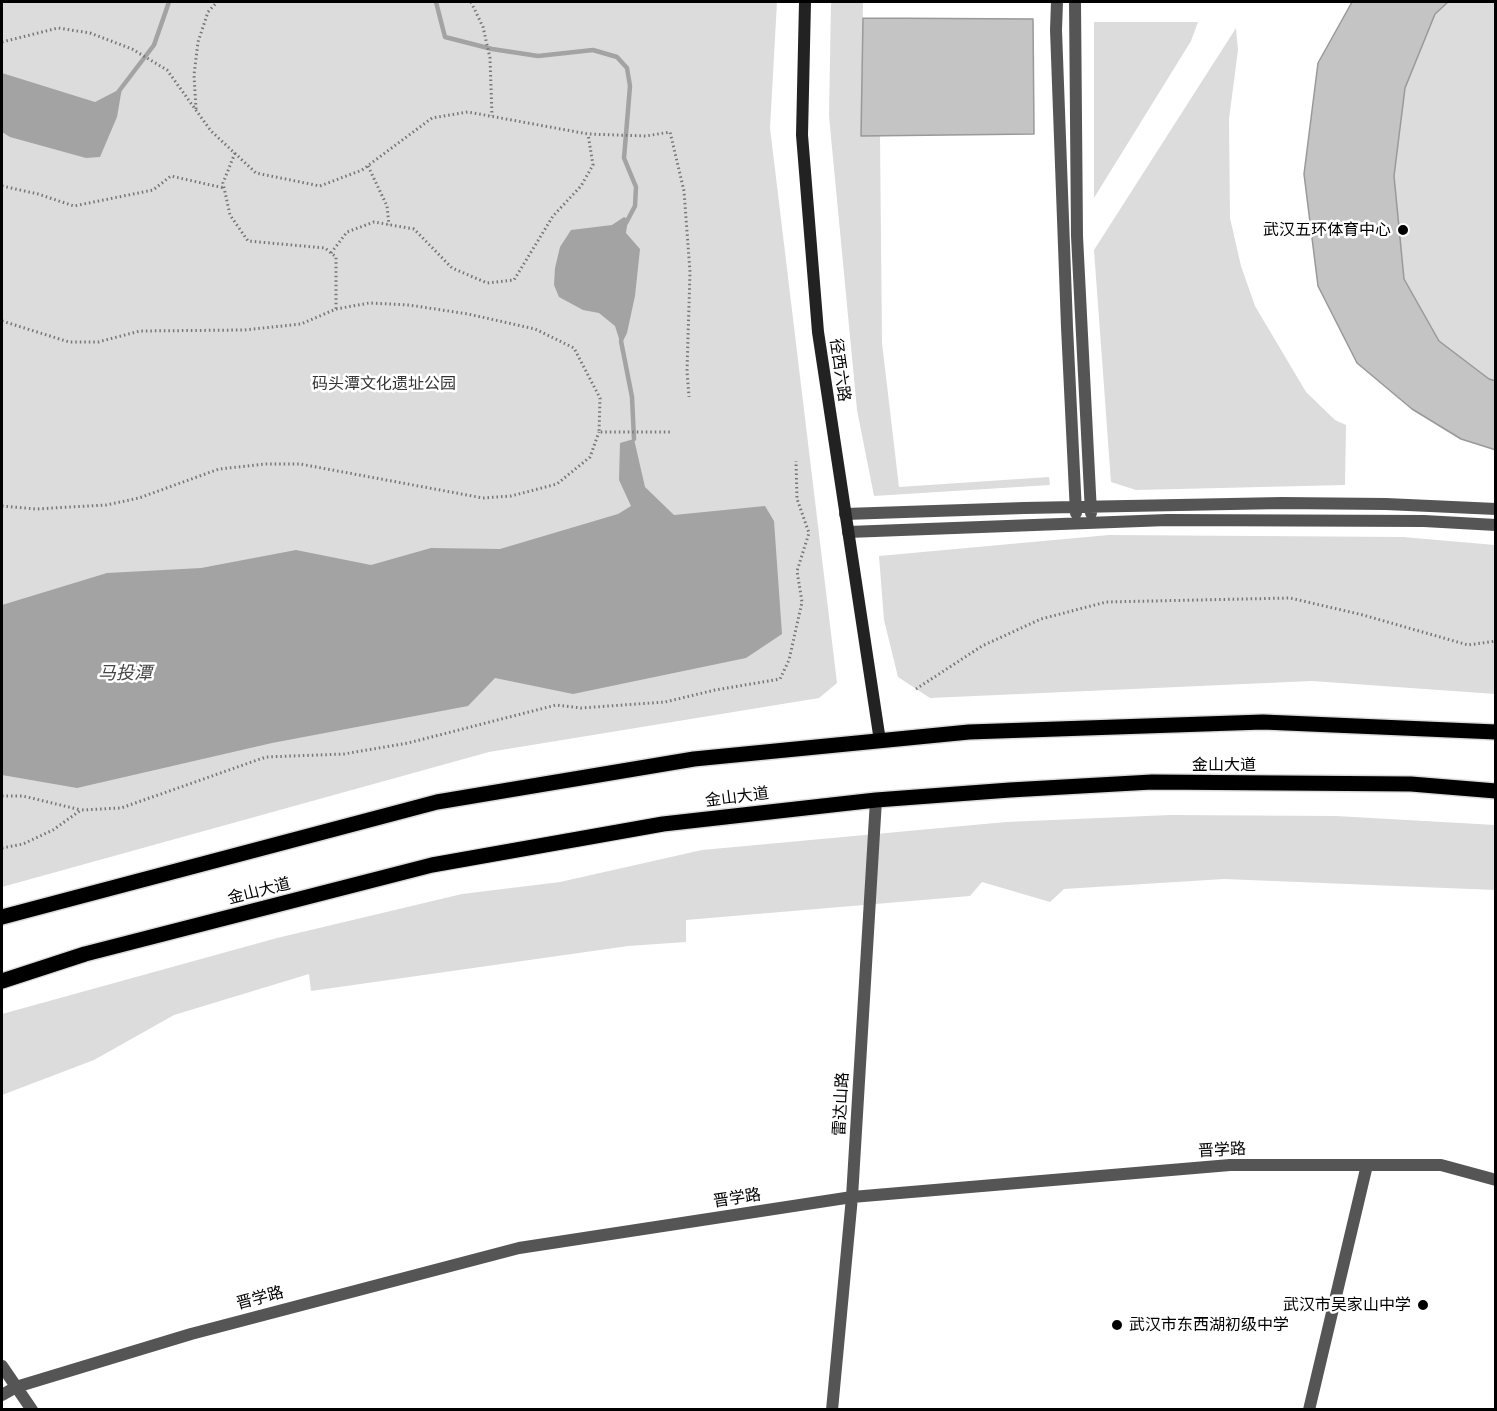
<!DOCTYPE html>
<meta charset="utf-8">
<style>
body{margin:0}
#map{position:relative;width:1497px;height:1411px;overflow:hidden;background:#fff;font-family:"Asap Condensed",sans-serif}
canvas{display:block}
.frame{position:absolute;inset:0;border:3px solid #000;pointer-events:none}
</style>
<div id="map">
<canvas width="1497" height="1411"></canvas>
<div class="frame"></div>
</div>
<script>
const context = document.querySelector('canvas').getContext('2d');
context.lineJoin = 'round';
function fillPath(path, color) {
  context.fillStyle = color;
  context.fill(path, 'evenodd');
}
function toPath(rows) {
  const path = new Path2D();
  for (const r of rows) {
    path.moveTo(r[0], r[1]);
    for (let i = 2; i < r.length; i += 2) path.lineTo(r[i], r[i + 1]);
  }
  return path;
}
function strokePath(path, color, width, dash) {
  context.strokeStyle = color;
  context.lineWidth = width;
  context.lineCap = dash ? 'butt' : 'round';
  context.setLineDash(dash || []);
  context.stroke(path);
}
function drawText(font, color, halo, rows, align = 'center') {
  context.font = font + ' "Asap Condensed","Noto Sans SC",sans-serif';
  context.lineWidth = 5;
  context.setLineDash([]);
  context.textBaseline = 'middle';
  context.strokeStyle = halo;
  context.fillStyle = color;
  for (const [text, x, y, turn = 0] of rows) {
    context.save();
    context.translate(x, y);
    context.rotate((+turn || 0) * Math.PI / 180);
    context.textAlign = isNaN(turn) ? turn : align;
    if (halo) context.strokeText(text, 0, 0);
    context.fillText(text, 0, 0);
    context.restore();
  }
}
fillPath(toPath([
 [2,2,777,2,770,128,837,683,819,698,489,752,2,887],
 [831,2,863,2,861,135,880,136,882,343,899,487,1049,477,1050,485,874,496,857,410,829,116],
 [1352,2,1495,2,1495,450,1461,439,1412,409,1357,363,1318,286,1318,63],
 [1094,22,1198,22,1191,41,1094,198],
 [1236,28,1238,50,1229,119,1230,218,1241,266,1255,306,1306,392,1335,420,1346,425,1345,485,1136,490,1111,482,1094,250],
 [1109,535,1403,537,1495,545,1495,694,1312,681,930,698,898,677,884,620,879,556],
 [1170,815,1336,816,1495,825,1495,890,1224,879,1064,889,1050,902,982,882,970,896,686,920,686,942,628,946,311,991,309,974,174,1015,94,1060,2,1095,2,1014,277,938,462,894,560,882,702,850,1006,822]
]), '#dcdcdc');
fillPath(toPath([
 [2,73,95,102,122,88,117,117,100,157,86,158,10,137,2,132],
 [624,217,628,219,626,233,640,249,635,296,627,333,621,345,615,326,599,313,583,310,559,297,554,285,555,268,560,247,571,230,612,225],
 [634,439,645,487,674,515,765,506,774,521,782,634,746,658,573,694,495,678,468,706,272,743,77,788,2,775,2,605,107,573,201,568,296,550,371,565,431,548,500,549,618,514,631,506,619,480,620,443]
]), '#a3a3a3');
strokePath(toPath([
 [436,2,445,37,492,49,538,56,593,50,617,57,627,68,630,86,624,158,636,187,635,206,626,223],
 [119,91,154,45,169,2],
 [621,341,632,397,634,439]
]), '#a3a3a3', 4.5);
const building = toPath([
 [1352,2,1448,2,1435,14,1405,88,1394,176,1404,279,1439,341,1489,379,1496,381,1496,450,1461,439,1412,409,1357,363,1318,286,1304,174,1318,63,1352,2],
 [863,18,1033,19,1034,134,861,136,863,18]
]);
fillPath(building, '#c4c4c4');
strokePath(building, '#999', 1.5);
const primary = toPath([
 [2,917,437,802,694,759,969,732,1263,722,1496,732],
 [2,981,85,954,432,865,663,824,876,800,1010,790,1152,782,1411,784,1496,791]
]);
strokePath(primary, '#dbdbdb', 18);
strokePath(toPath([
 [471,2,483,27,490,58,492,116],
 [2,42,58,28,90,33,132,49,167,70,211,131,256,173,320,186,362,170,432,118,468,112,588,134,646,136,670,132,684,191,690,272,687,371,689,397],
 [196,109,194,75,198,42,208,12,217,2],
 [235,153,223,183,230,215,248,241,325,248,336,257,336,309],
 [368,166,387,206,389,225],
 [2,186,38,194,74,206,153,190,171,176,224,188],
 [331,253,347,232,374,222,414,229,452,268,487,283,514,280,553,216,581,186,593,165,588,134],
 [2,321,69,342,98,342,140,331,244,330,301,324,336,309,369,303,409,305,468,314,535,329,574,348,600,398,599,432,672,432],
 [2,506,36,509,106,505,139,498,219,469,266,464,300,464,483,498,511,496,557,484,590,457,599,432],
 [916,689,982,646,1041,619,1106,602,1290,598,1363,615,1468,645,1496,641],
 [2,796,23,796,81,810],
 [2,848,23,844,53,830,81,810,121,808,266,757,344,754,408,743,556,705,581,708,665,702,715,690,780,679,789,660,802,602,797,571,809,533,797,499,796,461]
]), '#777', 3, [1.5, 3]);
strokePath(toPath([
 [1057,2,1056,30,1067,327,1076,513],
 [1075,2,1077,236,1091,513],
 [845,514,1024,508,1282,503,1386,504,1496,509],
 [848,532,1167,520,1424,521,1496,525],
 [2,1366,32,1410],
 [2,1395,16,1387,191,1334,519,1248,852,1197,1230,1165,1441,1165,1496,1180],
 [832,1410,852,1197,876,800],
 [1309,1410,1367,1165]
]), '#555', 12);
strokePath(toPath([
 [805,2,802,135,818,332,880,741]
]), '#222', 12);
strokePath(primary, '#000', 15);
for (const [x, y, r, color] of [
 [1403,230,6,"#000"],
 [1423,1305,6,"#000"],
 [1117,1325,6,"#000"]
]) {
  const dot = new Path2D();
  dot.arc(x, y, r, 0, 2 * Math.PI);
  context.fillStyle = color;
  context.fill(dot);
  strokePath(dot, '#fff', 2);
}
drawText('16px', '#000', '#fff', [
 ["武汉五环体育中心",1391,230],
 ["武汉市吴家山中学",1411,1305],
 ["武汉市东西湖初级中学",1129,1325,"left"]
], 'right');
drawText('16px', '#000', '#fff', [
 ["径西六路",840,370,82],
 ["金山大道",1224,765],
 ["金山大道",737,797,-7],
 ["金山大道",259,891,-14],
 ["雷达山路",841,1104,-87],
 ["晋学路",1222,1150,-3],
 ["晋学路",737,1198,-9],
 ["晋学路",260,1298,-15]
]);
drawText('16px', '#333', '#fff', [
 ["码头潭文化遗址公园",384,384]
]);
drawText('italic 18px', '#444', '#fff', [
 ["马投潭",125,673]
]);
</script>
